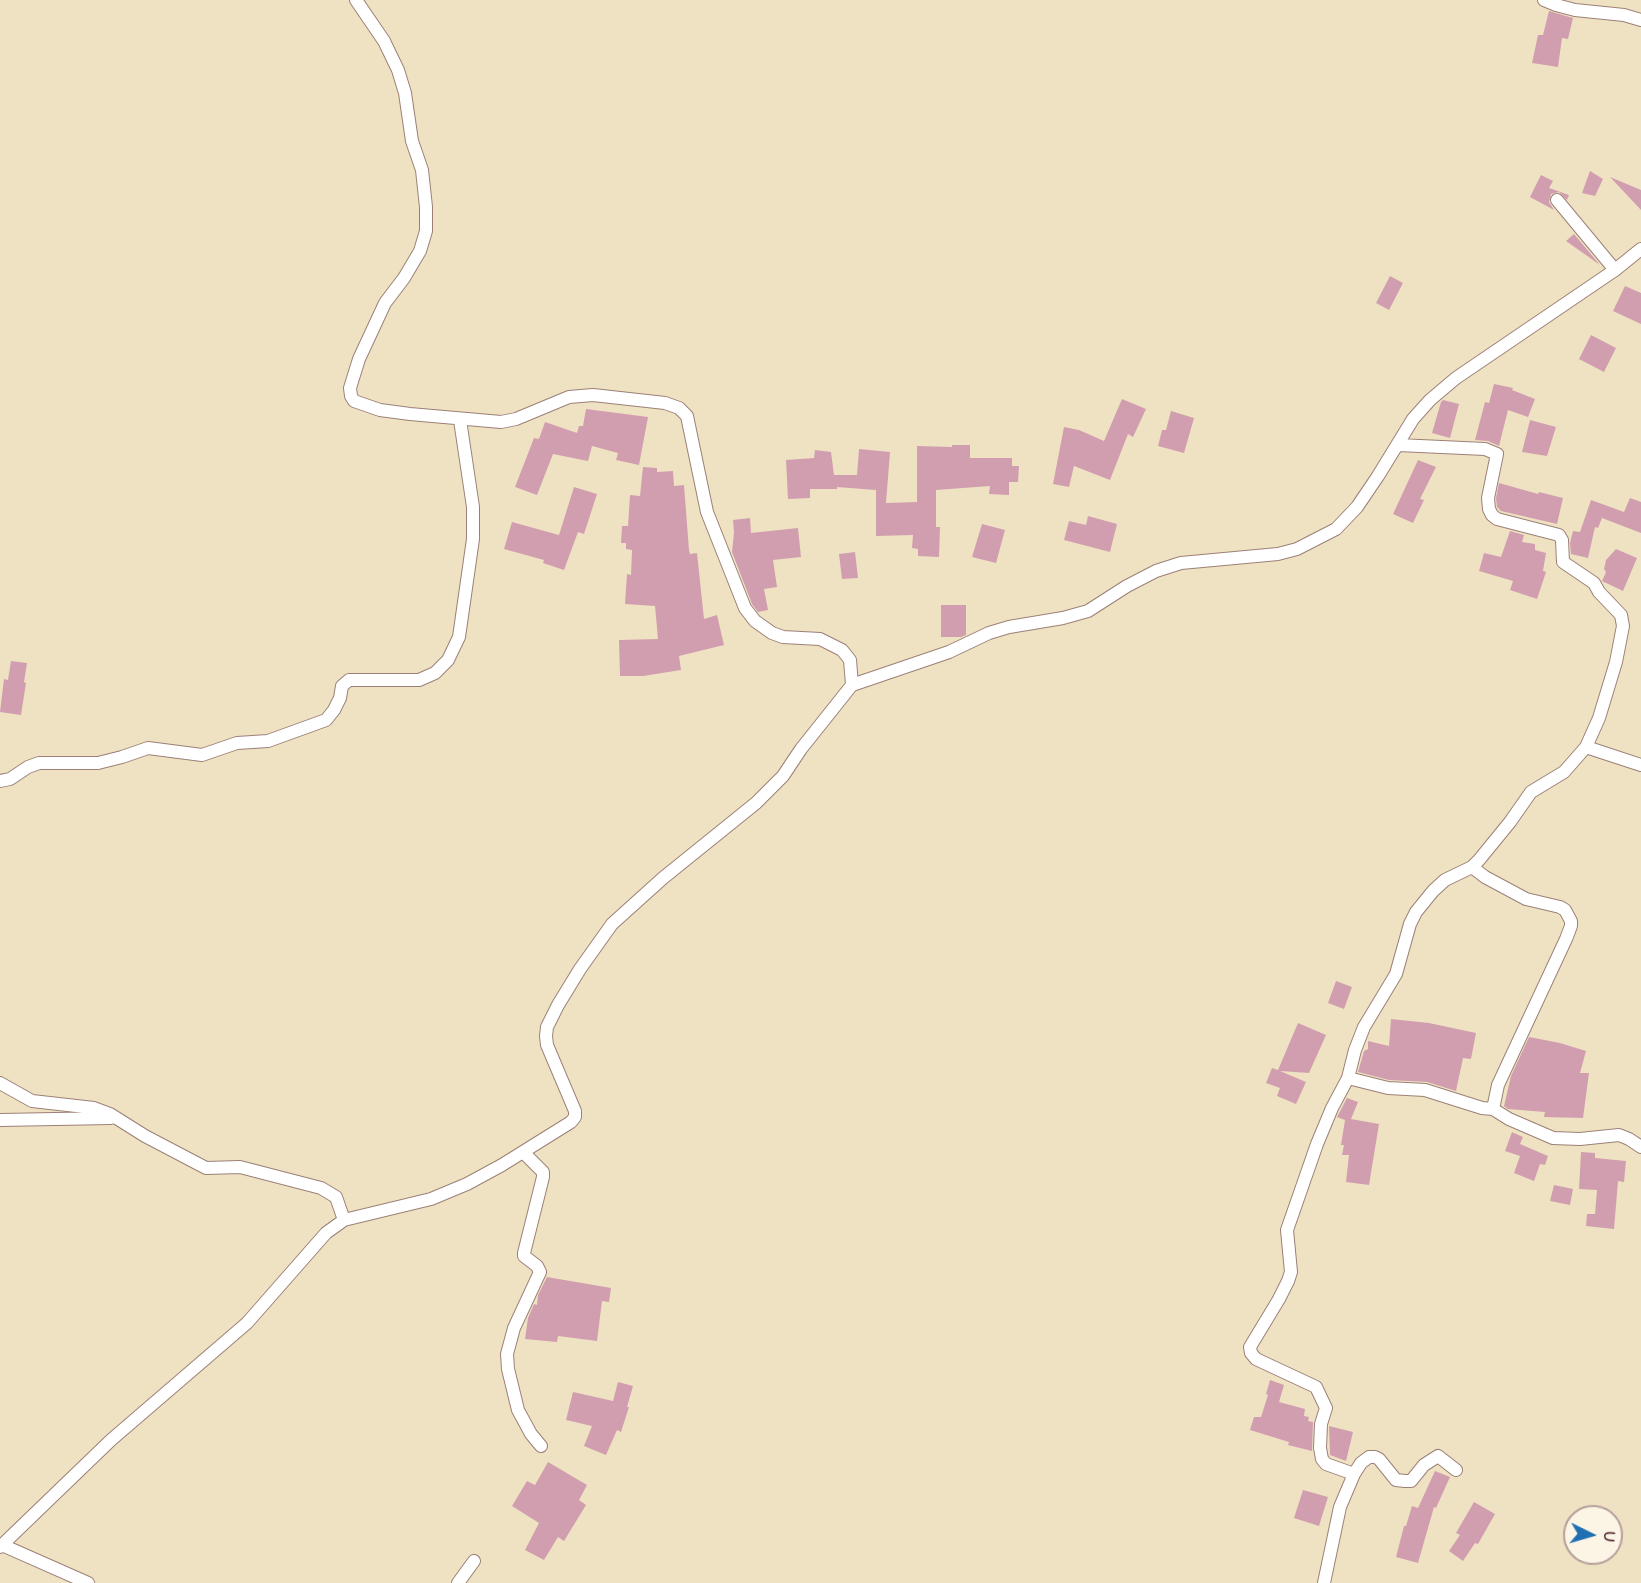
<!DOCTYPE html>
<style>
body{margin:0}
#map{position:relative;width:1641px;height:1583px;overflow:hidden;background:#efe2c3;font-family:"Comic Neue",sans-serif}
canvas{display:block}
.north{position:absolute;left:1563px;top:1505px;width:60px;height:60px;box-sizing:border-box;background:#fcf5e5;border:2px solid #b59f9b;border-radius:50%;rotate:95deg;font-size:16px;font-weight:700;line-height:24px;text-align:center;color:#4a1f2b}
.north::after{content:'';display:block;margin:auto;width:21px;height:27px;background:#1f6fb2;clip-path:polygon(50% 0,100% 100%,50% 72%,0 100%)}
</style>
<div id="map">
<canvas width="1641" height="1583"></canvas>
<div class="north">U</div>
</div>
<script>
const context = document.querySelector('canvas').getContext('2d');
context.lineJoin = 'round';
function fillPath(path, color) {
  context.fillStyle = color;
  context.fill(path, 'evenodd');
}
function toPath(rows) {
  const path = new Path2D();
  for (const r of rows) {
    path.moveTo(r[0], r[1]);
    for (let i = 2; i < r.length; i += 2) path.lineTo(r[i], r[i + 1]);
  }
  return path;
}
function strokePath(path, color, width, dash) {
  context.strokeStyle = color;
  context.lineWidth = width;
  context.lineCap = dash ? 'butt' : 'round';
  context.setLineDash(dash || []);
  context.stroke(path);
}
fillPath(toPath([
 [1549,11,1573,18,1568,39,1562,38,1558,67,1532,63,1538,35,1543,35],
 [1590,171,1603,179,1595,196,1582,193],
 [1541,175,1553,181,1549,188,1569,195,1567,200,1559,192,1551,194,1549,202,1554,210,1530,197],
 [1610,177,1641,190,1641,210],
 [1574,234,1600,265,1566,241],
 [1390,276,1403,283,1389,310,1376,303],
 [1625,286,1641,293,1641,324,1613,311],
 [1591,335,1616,348,1604,372,1579,359],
 [1494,384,1513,388,1512,390,1535,399,1528,417,1508,410,1499,446,1488,441,1475,440,1485,402,1489,403],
 [1122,399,1146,409,1133,437,1128,434,1110,480,1074,466,1069,487,1053,484,1064,427,1079,430,1104,441],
 [1443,400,1459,404,1450,438,1432,433,1441,402],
 [586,409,648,417,639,465,616,460,618,453,592,446,588,461,553,454,537,495,515,487,534,438,539,439,545,422,577,433,579,426,583,426],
 [1171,411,1194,418,1184,453,1158,446,1162,430,1166,430],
 [1530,420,1556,427,1547,456,1522,452],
 [952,445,970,445,970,458,1012,458,1012,466,1019,466,1018,482,1009,482,1009,495,989,494,990,486,936,490,936,527,940,527,939,557,918,556,918,549,912,548,913,535,876,536,876,490,837,487,837,489,810,489,810,498,788,499,786,460,814,458,815,450,831,452,834,475,857,475,859,449,890,452,886,503,917,502,917,446,952,447],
 [1418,460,1436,467,1420,499,1424,500,1413,523,1393,514],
 [643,467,657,468,657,472,673,471,674,486,684,485,689,550,690,554,697,553,704,619,717,615,724,645,679,656,681,670,643,676,620,676,619,640,658,639,655,606,625,604,627,574,631,575,632,550,626,549,626,543,621,543,622,526,628,526,630,495,640,496],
 [1499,483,1538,494,1539,492,1563,498,1557,524,1501,511,1497,507,1496,498],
 [574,487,597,494,584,534,578,532,564,570,543,563,544,560,504,549,512,522,559,535],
 [1630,498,1641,502,1641,533,1602,518,1598,528,1595,527,1588,558,1571,554,1570,543,1573,531,1580,532,1591,500,1624,512],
 [1088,516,1117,524,1110,552,1064,540,1069,521,1086,525],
 [750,518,751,533,798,528,801,557,773,560,777,587,764,589,768,610,758,612,752,604,732,552,734,533,733,520],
 [982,524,1005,530,996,563,972,557],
 [1510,531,1524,535,1522,542,1535,544,1535,550,1546,553,1543,571,1546,572,1537,599,1510,590,1513,581,1479,571,1484,553,1501,557],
 [1616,549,1637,558,1623,591,1602,581,1606,572,1604,569,1606,560],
 [855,552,858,578,842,579,839,554],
 [941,605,966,605,966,635,961,637,941,637],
 [11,661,27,663,24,682,26,683,21,715,0,712,4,679,8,680],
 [1336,981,1352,987,1344,1009,1328,1003],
 [1391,1019,1429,1023,1476,1033,1471,1059,1463,1058,1456,1091,1427,1082,1389,1080,1358,1072,1364,1051,1368,1049,1368,1041,1389,1046],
 [1298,1023,1326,1035,1309,1073,1280,1071,1306,1082,1296,1104,1277,1096,1280,1088,1266,1083,1272,1068,1278,1070],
 [1529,1037,1560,1043,1586,1051,1580,1073,1589,1073,1583,1118,1544,1117,1545,1112,1508,1109,1504,1106,1511,1076],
 [1347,1098,1358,1102,1351,1119,1379,1124,1369,1185,1346,1182,1349,1155,1342,1155,1344,1145,1341,1145,1345,1120,1337,1117],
 [1512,1132,1523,1137,1520,1144,1548,1156,1545,1165,1540,1164,1534,1181,1514,1173,1520,1156,1505,1151],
 [1581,1152,1595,1153,1595,1158,1626,1161,1624,1182,1618,1181,1614,1229,1586,1226,1587,1214,1595,1214,1597,1190,1579,1189],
 [1554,1185,1573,1189,1570,1205,1550,1201],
 [547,1277,611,1288,609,1302,602,1301,597,1341,558,1336,557,1342,525,1339,528,1318,534,1304,537,1305,538,1295],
 [1270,1380,1284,1385,1279,1402,1305,1409,1304,1416,1309,1417,1308,1421,1313,1422,1312,1451,1288,1445,1289,1442,1250,1430,1254,1417,1261,1417,1268,1395,1266,1394],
 [618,1382,633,1386,627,1407,629,1407,621,1432,617,1430,606,1455,584,1446,592,1426,566,1420,573,1392,613,1401],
 [1329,1426,1353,1432,1346,1461,1330,1455],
 [548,1462,587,1485,579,1500,586,1505,564,1541,558,1537,544,1560,525,1550,539,1523,512,1506,527,1481,535,1485],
 [1435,1471,1450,1477,1436,1508,1434,1507,1418,1563,1396,1557,1404,1526,1406,1526,1412,1506,1418,1508],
 [1303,1490,1328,1497,1319,1526,1294,1518],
 [1474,1502,1495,1514,1478,1544,1475,1543,1463,1561,1449,1551,1460,1535,1456,1533]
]), '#d19eaf');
const street = toPath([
 [356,0,384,41,398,70,405,93,412,141,422,170,426,207,426,231,420,251,404,278,385,303,359,359,350,388,351,396,354,401,380,410,410,414,501,422,516,419,569,397,593,395,665,403,679,408,687,416,707,512,745,608,755,621,772,633,783,637,820,639,842,650,850,660,852,685],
 [1544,0,1556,5,1575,10,1624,15,1641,20],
 [1557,200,1615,270],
 [1398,445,1485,449,1497,454,1488,498,1489,509,1492,515,1497,519,1559,535,1562,540,1563,562,1594,583,1599,592,1621,615,1623,626,1616,662,1599,718,1586,747,1564,772,1531,792,1510,822,1479,860,1472,867,1445,880,1433,891,1416,912,1410,924,1396,974,1364,1027,1355,1050,1348,1078,1332,1108,1317,1144,1287,1230,1291,1272,1288,1281,1279,1299,1250,1347,1251,1353,1256,1359,1316,1387,1326,1408,1321,1424,1320,1448,1322,1459,1326,1464,1354,1474,1361,1463,1369,1457,1375,1457,1379,1459,1396,1480,1405,1481,1411,1481,1424,1465,1438,1456,1456,1470],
 [1586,747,1641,765],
 [0,781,10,779,28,767,39,763,98,763,122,757,148,748,202,755,237,743,268,741,326,720,334,710,340,698,342,686,349,680,419,680,435,673,448,660,459,637,473,539,473,507,460,420],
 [1472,867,1485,877,1526,899,1560,907,1565,910,1571,921,1571,926,1566,939,1498,1085,1493,1109,1509,1119,1553,1138,1580,1139,1619,1135,1629,1139,1641,1147],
 [1348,1078,1388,1088,1425,1090,1482,1108,1493,1109],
 [0,1083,32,1101,94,1108,110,1114,145,1136,206,1168,240,1167,321,1188,336,1197,344,1220],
 [0,1120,111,1118],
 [523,1152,543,1172,543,1177,524,1253,524,1256,537,1266,540,1272,514,1328,507,1354,508,1369,518,1410,531,1434,541,1446],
 [2,1545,88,1583],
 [0,1547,111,1440,247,1323,326,1233,344,1220,431,1199,467,1184,502,1165,571,1122,575,1117,575,1111,547,1045,546,1036,547,1027,558,1005,580,969,612,924,663,878,756,803,783,776,801,749,852,685,949,652,989,633,1009,627,1063,618,1088,611,1127,586,1156,571,1181,563,1278,554,1297,549,1336,529,1357,507,1378,476,1413,419,1430,400,1456,378,1615,270,1641,249],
 [458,1583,474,1561],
 [1324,1583,1340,1507,1354,1474]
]);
strokePath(street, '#9c8077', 14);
strokePath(street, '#fff', 12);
</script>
